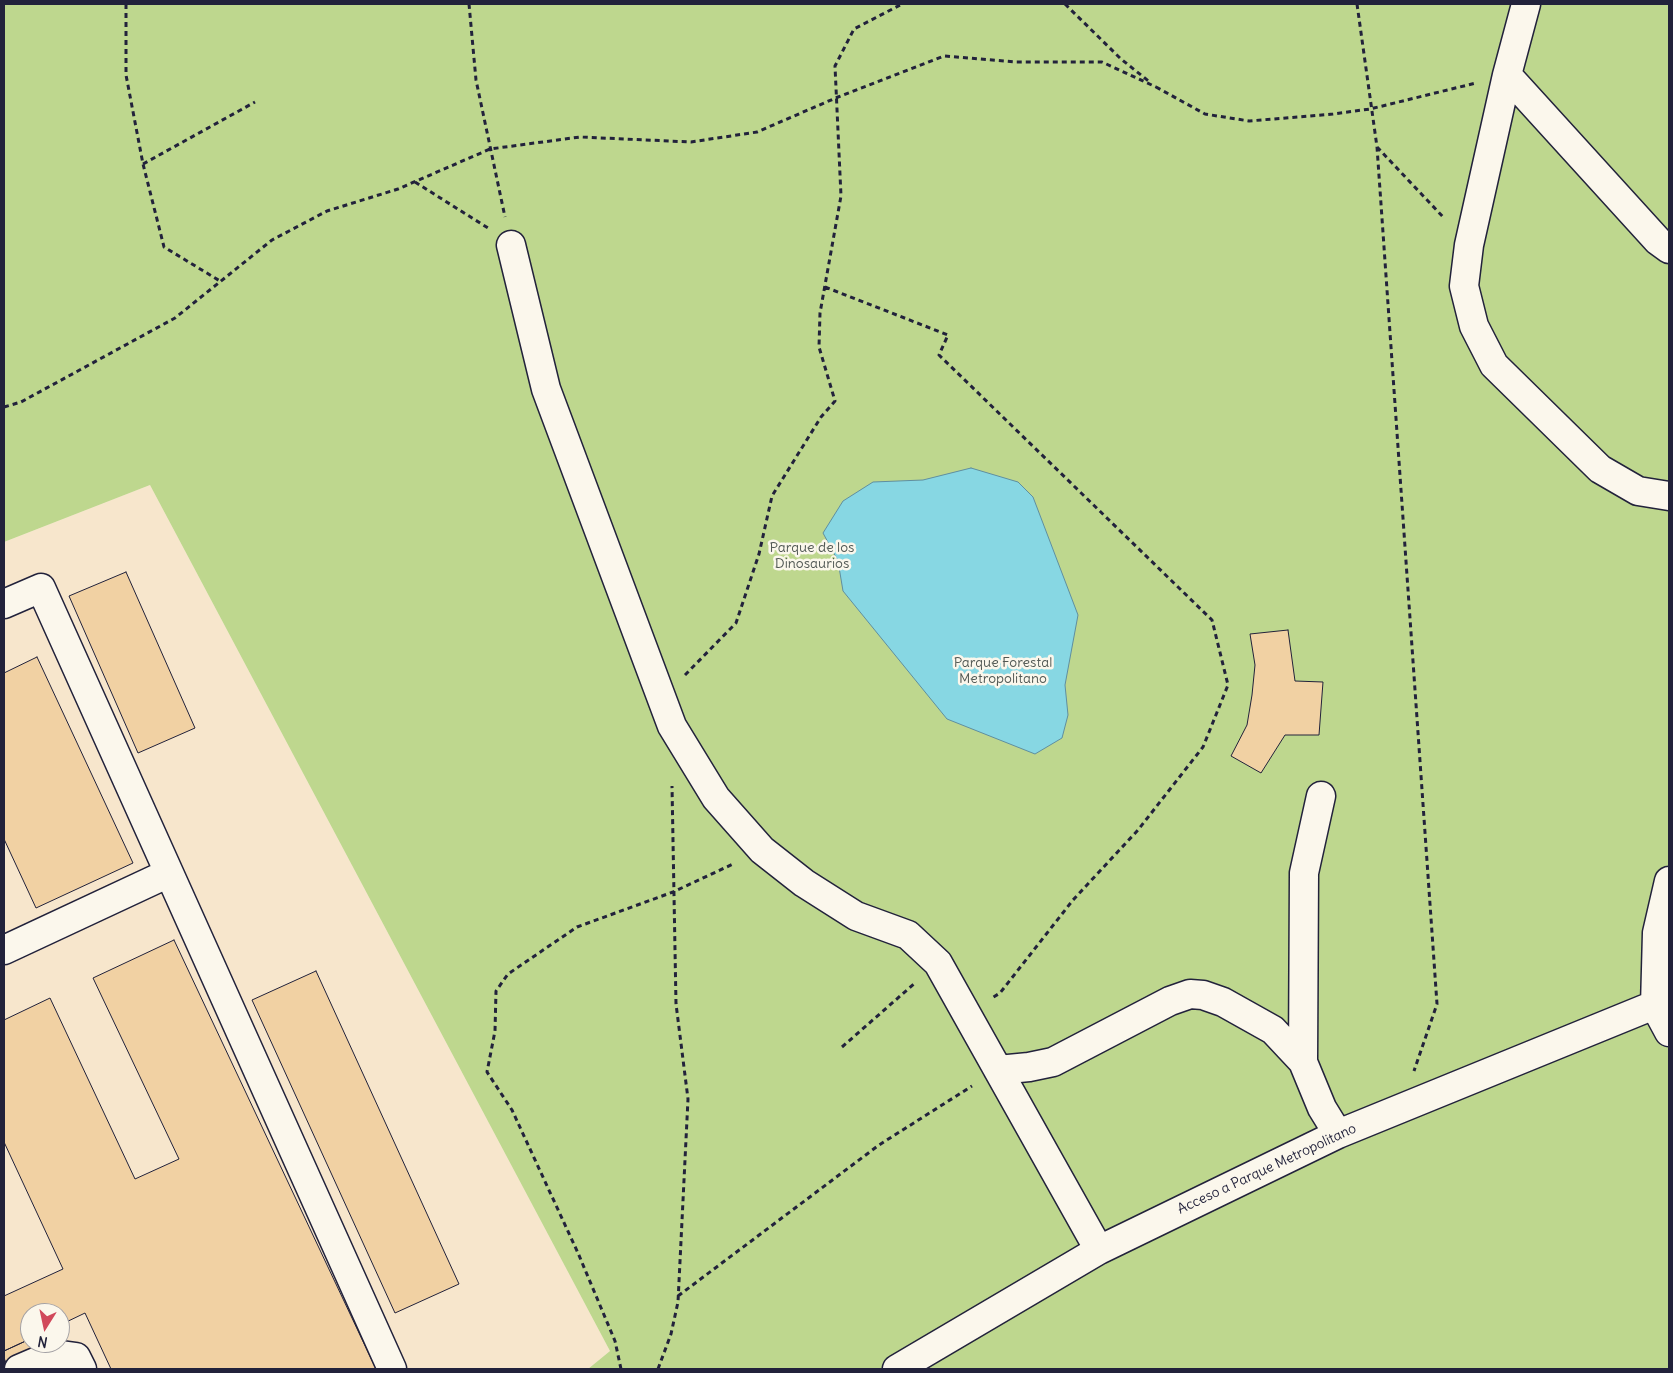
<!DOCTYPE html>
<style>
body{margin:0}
#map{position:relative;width:1673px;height:1373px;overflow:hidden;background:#f9efdd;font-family:Delius,sans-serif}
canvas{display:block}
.frame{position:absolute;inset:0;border:5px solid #22223b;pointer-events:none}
.north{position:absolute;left:20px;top:1303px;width:50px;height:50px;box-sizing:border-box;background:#fbf7ec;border:1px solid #a4a2a5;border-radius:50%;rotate:190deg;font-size:14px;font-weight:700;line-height:20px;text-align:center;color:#22223b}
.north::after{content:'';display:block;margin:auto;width:18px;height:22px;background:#d1495b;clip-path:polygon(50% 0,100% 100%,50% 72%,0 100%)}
</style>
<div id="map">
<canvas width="1673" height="1373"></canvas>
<div class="frame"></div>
<div class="north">N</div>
</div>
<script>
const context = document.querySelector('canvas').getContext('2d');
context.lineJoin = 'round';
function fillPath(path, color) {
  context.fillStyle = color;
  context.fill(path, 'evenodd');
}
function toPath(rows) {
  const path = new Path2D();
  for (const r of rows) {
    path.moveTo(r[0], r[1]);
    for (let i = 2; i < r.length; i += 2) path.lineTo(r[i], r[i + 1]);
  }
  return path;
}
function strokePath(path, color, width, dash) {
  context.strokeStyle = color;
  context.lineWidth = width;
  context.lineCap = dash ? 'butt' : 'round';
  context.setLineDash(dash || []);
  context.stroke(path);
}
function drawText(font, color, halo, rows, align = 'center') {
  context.font = font + ' Delius,sans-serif';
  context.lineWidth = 5;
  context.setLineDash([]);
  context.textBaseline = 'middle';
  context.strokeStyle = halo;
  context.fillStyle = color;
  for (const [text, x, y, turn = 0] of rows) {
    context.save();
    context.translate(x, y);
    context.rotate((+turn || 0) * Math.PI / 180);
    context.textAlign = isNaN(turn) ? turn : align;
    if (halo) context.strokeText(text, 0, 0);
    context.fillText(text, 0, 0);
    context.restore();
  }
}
fillPath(toPath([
 [150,485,610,1351,588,1369,4,1369,4,542],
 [30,1313,60,1313,60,1343,30,1343]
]), '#f7e6cc');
fillPath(toPath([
 [4,4,1669,4,1669,1369,588,1369,610,1351,150,485,4,542]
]), '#bed78e');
const water = toPath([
 [971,468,1018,482,1033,497,1078,615,1065,685,1068,715,1062,738,1035,754,947,719,843,591,838,561,823,533,843,501,873,482,923,480,971,468]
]);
fillPath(water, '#87d7e3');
strokePath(water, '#5f8fa0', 1);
const building = toPath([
 [126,572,195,728,138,753,69,596,126,572],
 [1288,630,1295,681,1323,682,1319,735,1285,735,1261,773,1231,756,1247,725,1252,695,1255,665,1250,634,1288,630],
 [37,657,133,863,36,908,4,839,4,673,37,657],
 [174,940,376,1369,111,1369,85,1313,60,1325,60,1313,30,1313,30,1339,4,1351,4,1296,63,1269,4,1142,4,1020,50,998,135,1179,179,1159,93,978,174,940],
 [316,971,459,1284,395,1313,252,1000,316,971],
 [30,1339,30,1343,48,1343,9,1369,4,1358,4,1351,30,1339]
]);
fillPath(building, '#f1d1a3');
strokePath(building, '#22223b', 1);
const minor = toPath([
 [1526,4,1507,75,1469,245,1464,286,1474,326,1494,365,1600,469,1638,491,1669,496],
 [1507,75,1658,241,1669,249],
 [511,245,546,389,672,726,716,798,762,850,804,883,856,916,908,935,938,963,1099,1250],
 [4,604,41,588,392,1369],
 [1669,881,1657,933,1655,1006,1669,1032],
 [4,950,169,873],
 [1303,1062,1304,873,1321,796],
 [998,1070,1029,1067,1053,1062,1170,1001,1190,994,1203,995,1223,1002,1273,1030,1303,1062,1322,1108,1338,1134],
 [19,1369,54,1354,76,1357,82,1369],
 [897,1369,1099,1250,1338,1134,1669,999]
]);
strokePath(minor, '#22223b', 31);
strokePath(toPath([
 [126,4,126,75,143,164,164,247,220,281],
 [469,4,476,80,505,217],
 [1065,4,1121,59,1151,83],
 [1357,4,1377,147,1437,1004,1414,1071],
 [1156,87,1205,114,1249,121,1333,114,1370,109,1476,83],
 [1377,147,1445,219],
 [143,164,255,102],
 [415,182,488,228],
 [825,287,948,335,939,355,1212,620,1228,685,1203,747,1138,830,1073,900,1000,993,992,998],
 [4,407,21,402,175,318,272,240,327,211,398,189,490,149,580,137,691,142,757,132,838,97,944,56,1016,62,1102,62,1156,87],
 [685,675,736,623,759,554,772,496,821,417,835,401,819,347,820,313,841,196,835,66,854,29,902,4],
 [842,1047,915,983],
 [678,1296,879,1145,972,1086],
 [621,1369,615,1341,578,1253,512,1110,487,1072,495,1031,496,991,508,974,577,927,673,892,733,864],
 [658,1369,671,1334,678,1302,688,1099,676,1004,672,786]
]), '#22223b', 3, [5, 4]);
strokePath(minor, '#fbf7ec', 28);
drawText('14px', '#515854', '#fbf7ec', [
 ["Parque de los",812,548],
 ["Dinosaurios",812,564],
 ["Parque Forestal",1003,663],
 ["Metropolitano",1003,679]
]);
drawText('14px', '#22223b', '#fbf7ec', [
 ["Acceso a Parque Metropolitano",1267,1169,-25]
]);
</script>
